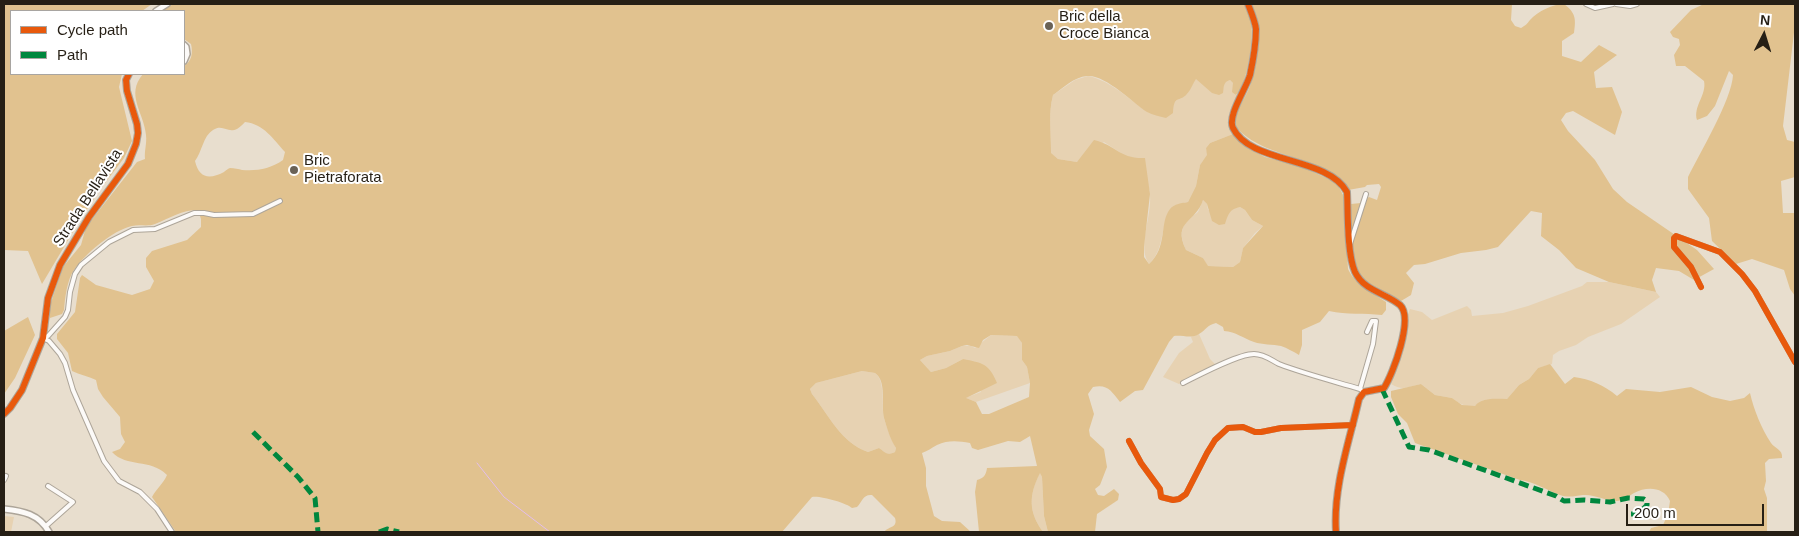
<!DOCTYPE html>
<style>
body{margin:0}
#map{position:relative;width:1799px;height:536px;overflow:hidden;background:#e8dece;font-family:Arial,sans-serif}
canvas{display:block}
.frame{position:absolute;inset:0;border:5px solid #261f15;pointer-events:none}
.legend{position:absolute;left:10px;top:10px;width:175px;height:65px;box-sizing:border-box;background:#fff;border:1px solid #a8a5a1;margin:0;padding:6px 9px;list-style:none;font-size:15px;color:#261f15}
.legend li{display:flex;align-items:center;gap:10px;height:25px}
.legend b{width:25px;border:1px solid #a8a5a1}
.north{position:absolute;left:1739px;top:10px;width:50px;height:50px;-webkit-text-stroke:4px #fff;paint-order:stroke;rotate:5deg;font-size:14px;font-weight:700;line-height:20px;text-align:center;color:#261f15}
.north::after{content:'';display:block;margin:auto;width:18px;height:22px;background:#261f15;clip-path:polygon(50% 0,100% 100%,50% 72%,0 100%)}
.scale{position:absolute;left:1626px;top:504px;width:138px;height:22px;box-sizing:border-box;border:2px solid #261f15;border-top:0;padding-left:6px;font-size:15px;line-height:18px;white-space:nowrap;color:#261f15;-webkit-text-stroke:4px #fff;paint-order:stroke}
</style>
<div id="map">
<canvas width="1799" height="536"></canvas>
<div class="frame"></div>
<ul class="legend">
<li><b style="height:6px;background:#e8590c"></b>Cycle path</li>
<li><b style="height:6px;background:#00873e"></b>Path</li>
</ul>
<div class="north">N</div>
<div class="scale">200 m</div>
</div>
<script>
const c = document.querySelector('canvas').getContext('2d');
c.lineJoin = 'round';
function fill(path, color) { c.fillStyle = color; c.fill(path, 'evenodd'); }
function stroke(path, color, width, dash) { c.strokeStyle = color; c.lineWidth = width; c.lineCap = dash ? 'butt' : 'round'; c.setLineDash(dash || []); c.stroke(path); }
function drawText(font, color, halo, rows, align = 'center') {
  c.font = font + ' Arial,sans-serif'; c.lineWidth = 4; c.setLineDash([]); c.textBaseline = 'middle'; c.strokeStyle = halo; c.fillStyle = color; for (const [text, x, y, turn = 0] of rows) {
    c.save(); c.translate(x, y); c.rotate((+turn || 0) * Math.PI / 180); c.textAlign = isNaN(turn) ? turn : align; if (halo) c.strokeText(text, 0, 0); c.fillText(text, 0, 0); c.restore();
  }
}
const green = new Path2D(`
 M1088,76C1112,81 1129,100 1150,113L1173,104L1179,97L1187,94L1196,78L1210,89L1223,93C1223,86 1223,82 1230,80L1233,83L1236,95L1239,92L1228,118L1233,134L1210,143L1206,148L1208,155L1200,165L1196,186L1188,202C1154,207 1171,244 1149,264C1137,246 1152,217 1150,195C1150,184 1141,170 1137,159L1127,157L1104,142L1077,162L1058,159L1050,153C1051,133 1048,114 1053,95L1075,80Z
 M1203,200L1207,204L1208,210L1229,212L1234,208L1240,207L1245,210L1252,220L1263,226L1255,233L1243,248L1240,262L1233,267L1207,266L1203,258L1186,250C1181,240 1179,229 1188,219C1191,216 1195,215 1198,212C1200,208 1201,204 1203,200Z
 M1587,282H1609L1656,292L1660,297L1621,324L1588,337L1576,345L1559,351L1553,355L1552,364L1538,368L1529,379L1519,385L1507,399L1484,400L1475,406L1468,407L1457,402L1452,398L1435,395L1421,384C1409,387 1402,391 1391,384L1408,331V314L1410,309L1422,312L1432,320L1467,306L1471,310L1472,316L1503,313L1528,306L1582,286Z
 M1199,334L1210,359L1216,365L1179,384L1163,377L1179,353L1193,342L1191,337Z
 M991,335L1018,336L1022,343V360L1027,367L1030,383L976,402L965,398L981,392L963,359L946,368L931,372L920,360L927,356L950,351L962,346H971L975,348Z
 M862,371L875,373C886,381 881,406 884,418C887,429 891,439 896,448L895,452C887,456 885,452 879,448L868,452C841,443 829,415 812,394L810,389L816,383Z
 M1040,472L1042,477L1044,516L1048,532H1043C1028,511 1029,495 1040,472Z
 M4,516L14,517L11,532H4Z`);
const forest = new Path2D(`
 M4,4H152L142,11H11V74H122L119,87L132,141L124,158L99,191L80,220L42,284L28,251L4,250Z
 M173,4H1245C1247,9 1249,14 1251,19C1254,34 1248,85 1236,95L1232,92L1233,83L1230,80C1223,82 1224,87 1223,93L1219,95L1212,93L1196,79C1193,83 1191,90 1187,94C1179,103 1174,94 1173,113L1166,118C1159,116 1153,115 1147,112C1133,103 1105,74 1087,76C1074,77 1063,88 1053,95C1048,114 1051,133 1051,153L1058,159L1077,162L1094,140C1116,145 1119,159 1145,158L1150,194L1144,247V257L1149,264C1168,247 1159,223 1170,209C1174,204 1182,203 1188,202L1196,186L1200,165L1207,155L1206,148L1210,143L1233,134L1246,147L1265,157L1300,166L1331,180L1338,185L1344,197L1348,269C1356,286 1372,292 1386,302V310L1382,315C1364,313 1347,315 1329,311L1320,322L1302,330V345L1299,355C1294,352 1287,348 1281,346C1273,344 1262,345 1254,342C1243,338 1236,332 1224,331L1223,327L1216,323C1207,325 1206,330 1199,334C1192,339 1183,335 1174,336L1169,342L1143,390L1135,391L1120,402C1111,391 1108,384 1093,387L1088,394L1094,414L1089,430L1090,436L1104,449L1107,467L1100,485L1095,489L1098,495L1104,496L1114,489L1119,494L1118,500L1097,514L1095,532H1048L1044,516L1042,477L1040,473C1029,495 1028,511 1043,532H979L975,492L977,480C984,478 986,475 987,468L1037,466L1030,436L1020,442L1008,441L978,450L972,448L970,443C958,441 948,440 937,445C931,448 928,451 922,453L926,468V486L934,516L942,521L960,522L971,532H884C889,526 898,528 895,518L872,495C863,494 862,502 857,507L852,508C847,503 819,495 812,497L782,532H176L152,497C157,488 163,484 167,475C150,458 127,468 112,452L120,449L125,442L121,434L120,417L103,397L98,389L96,380C88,376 80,375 72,371L68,353L57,339V334L75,312L80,278L82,275L96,285L132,295L150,289L154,281L146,267V258L152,251L187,240L201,227V219L198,210C182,210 170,218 155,224C147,227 140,224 132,226C113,230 85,254 74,270C67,280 65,298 64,310L62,314L50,318L48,311L63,267L81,245L86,227L137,162L145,159C144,151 147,144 146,135C144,112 125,95 143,74H184V66C192,61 193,53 191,44L184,39V11H162ZM245,122C264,124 273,139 285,152L283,160C270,169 258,171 242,170C239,169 234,168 230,168C229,168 225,171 224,172C209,180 199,178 195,161C202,152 203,136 213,130C226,122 229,140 245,122ZM1203,200L1207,204L1212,221L1219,225L1225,224C1228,214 1230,209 1240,207L1245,210L1252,220L1263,226L1243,248L1240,262L1233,267L1208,266L1203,258L1186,250C1172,220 1196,223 1203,200ZM991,335L1017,336L1022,343V360L1027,367L1030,383L1029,397L989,414H982L976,402L966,398L997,383C989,363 982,363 963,359L946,368L931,372L920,360L927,356L950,351L962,346L967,345L979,348L983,340ZM862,371L875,373C887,381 881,405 884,418C887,428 890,439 896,448L895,452C887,456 885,452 879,448L868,452C841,443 829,415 812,394L810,389L816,383Z
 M1252,4H1512L1511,20L1515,26L1521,28C1526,25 1527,24 1530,20C1538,11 1553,4 1564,4C1576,13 1576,19 1574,33L1562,41V56L1581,62L1599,45L1617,55L1594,72L1596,88L1612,87L1622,112L1615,135L1573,111L1566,113L1561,120L1568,131L1595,160L1613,189L1627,202L1697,250L1714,269L1694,280L1679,271L1656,268L1652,280L1656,292L1609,282L1576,268L1559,250L1541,236L1542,213L1531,211L1498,247L1486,250L1461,253L1425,264L1414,265L1406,273L1414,283L1411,295L1401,301C1385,297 1364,287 1357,270C1350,253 1351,223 1351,204L1361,203L1369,197L1377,200L1381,187L1379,184L1367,185L1365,187L1348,190C1325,153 1266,162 1235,126C1234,111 1245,100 1250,86C1257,62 1260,27 1252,4Z
 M1704,4H1795V24L1783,126L1787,140L1795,142V177L1781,181L1783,213H1795V296L1790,289L1784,270L1752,259L1736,264L1712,241L1709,218L1688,189V177C1700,153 1732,99 1733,75L1729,71L1715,106L1707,116L1697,120C1693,106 1707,95 1704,81L1685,66H1676L1674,55L1680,45L1679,39L1673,37L1670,32L1691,10Z
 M28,317L35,335L15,378L4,394V331Z
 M1550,364L1565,384L1574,377C1590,379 1604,385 1617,396L1626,389L1660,392L1691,387L1712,397L1730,401L1744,398L1750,393C1754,410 1761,428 1771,443C1775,449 1783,449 1782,458L1769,459L1765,463L1766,481L1764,489L1767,498V532H1649L1651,528L1663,525L1668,514L1670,501C1664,487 1647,486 1634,493C1628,496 1626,500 1617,501C1606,501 1594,494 1583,495C1575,496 1568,498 1560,495C1546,490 1535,482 1520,480L1415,443L1407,423L1398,414L1391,397V391L1421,384L1435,395L1452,398L1462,405L1475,406C1482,397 1496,399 1507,399L1519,385L1529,379L1538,368Z`);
const stream = new Path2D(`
 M477,463L504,497L550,532`);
const minor = new Path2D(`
 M1586,4L1595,8L1613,4
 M1616,4L1630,6L1637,4
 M1350,244L1366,194
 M1701,287L1691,267L1674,247V238L1676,236L1720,252L1742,274L1755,291L1795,362
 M43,338L48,336L65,317L68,310L70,292L75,274L81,265L109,242L133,230L155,229L194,213H204L214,215L253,214L280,201
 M43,338L49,341L60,354L65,363L73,390L104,461L119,481L140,492L157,509L172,532
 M1183,383C1199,375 1238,354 1254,354C1264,354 1271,360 1279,364C1305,374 1333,381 1360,389L1364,392
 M1360,389L1373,344L1376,321H1372L1367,332
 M1129,441L1141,463L1160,489L1161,497L1173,500L1179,499L1186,494L1207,453L1215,440L1228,428L1243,427L1255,432H1261L1281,428L1353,425
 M4,480L6,476
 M46,526L73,502L48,486`);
const tertiary = new Path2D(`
 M1248,4C1251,12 1255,21 1256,29C1256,44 1253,61 1250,75C1246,89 1227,116 1233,128C1250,164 1327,156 1347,192C1348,213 1347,254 1355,272C1364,291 1386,293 1400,305C1414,318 1393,374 1384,388L1364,392L1359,399C1349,443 1333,487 1336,532
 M156,11L167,4
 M184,45L186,47L187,54L184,61
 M4,414L10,408L22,390L43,338L48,298L60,265L89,217L128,164L136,144L138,133L137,124L127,91L126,80L129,74
 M4,509C23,511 39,514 49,532`);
const quiet = new Path2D(`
 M1382,389L1409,447L1429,450L1556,496L1564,501L1584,500L1610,502L1628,498L1644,499L1647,501V505L1638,514H1631
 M253,432L298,477L315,498L318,532
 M379,532L387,529L399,532`);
const cycleway = new Path2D(`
 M1248,4C1251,12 1255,21 1256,29C1256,44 1253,61 1250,75C1246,89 1227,116 1233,128C1250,164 1327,156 1347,192C1348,213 1347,254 1355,272C1364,291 1386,293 1400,305C1414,318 1393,374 1384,388L1364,392L1359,399C1349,443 1333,487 1336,532
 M1701,287L1691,267L1674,247V238L1676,236L1720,252L1742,274L1755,291L1795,362
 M4,414L10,408L22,390L43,338L48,298L60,265L89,217L128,164L136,144L138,133L137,124L127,91L126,80L129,74
 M1129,441L1141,463L1160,489L1161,497L1173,500L1179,499L1186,494L1207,453L1215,440L1228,428L1243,427L1255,432H1261L1281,428L1353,425`);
const markers = [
 [1049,26,5,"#6a6256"],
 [294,170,5,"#6a6256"]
];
const poiNames = [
 ["Bric della",1059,17],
 ["Croce Bianca",1059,34],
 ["Bric",304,161],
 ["Pietraforata",304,178]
];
const streetNames = [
 ["Strada Bellavista",88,198,-57]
];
fill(green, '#e7d2b2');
fill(forest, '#e1c28f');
stroke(stream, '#e4beec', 1);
stroke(minor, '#ada599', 6);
stroke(tertiary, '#ada599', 8);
stroke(minor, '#fcfaf8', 4);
stroke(tertiary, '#fcfaf8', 5);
stroke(quiet, '#00873e', 5, [10, 5]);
stroke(cycleway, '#e8590c', 6);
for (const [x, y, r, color] of markers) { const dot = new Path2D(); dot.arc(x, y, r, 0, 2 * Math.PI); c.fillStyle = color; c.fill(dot); stroke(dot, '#fff', 2); }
drawText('15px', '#261f15', '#fff', poiNames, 'left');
drawText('15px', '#261f15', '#fff', streetNames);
</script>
